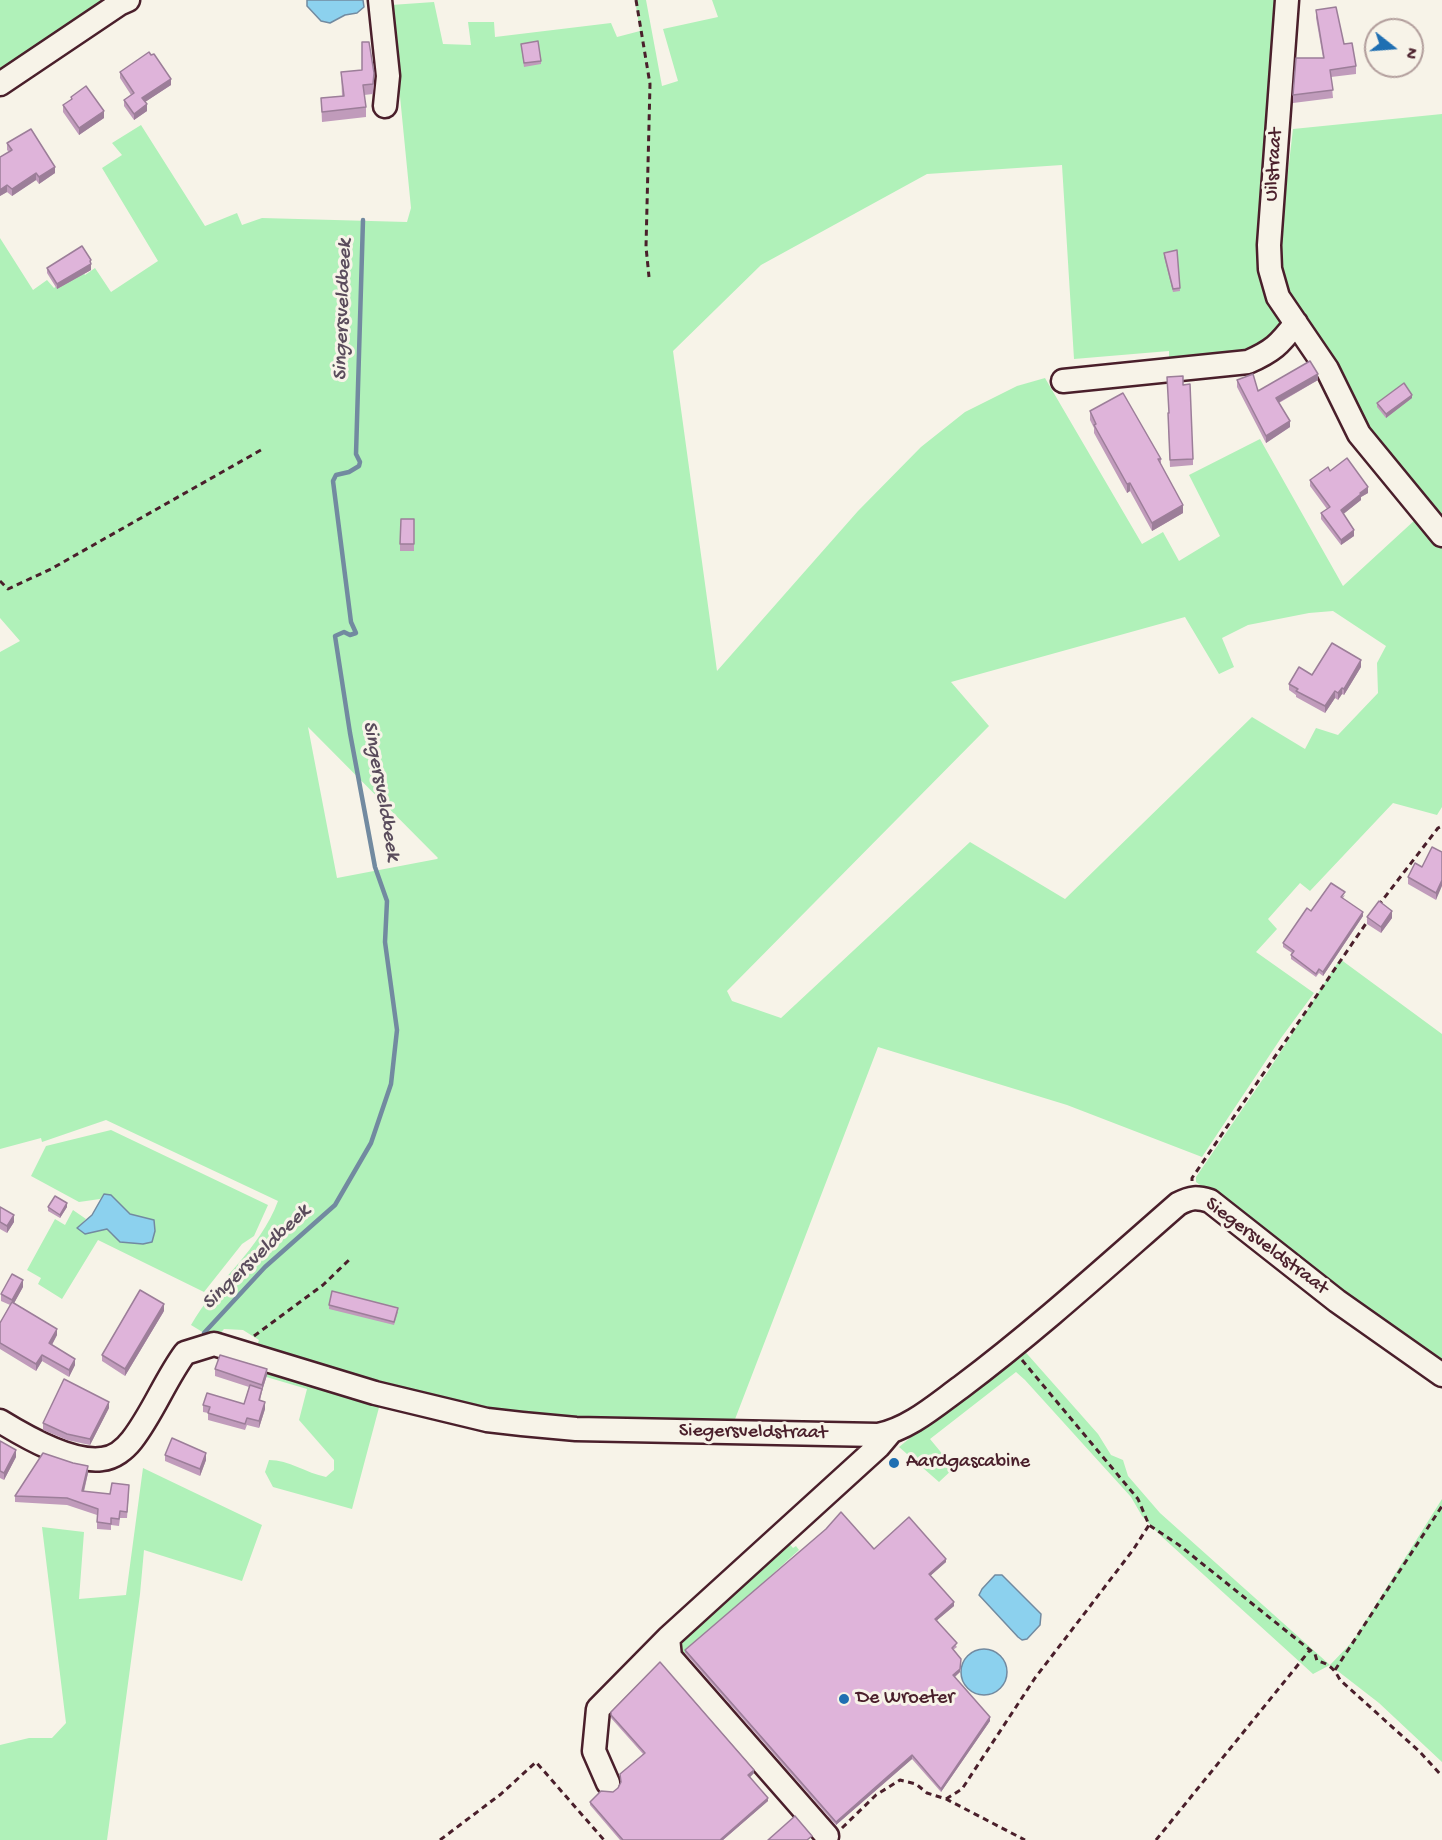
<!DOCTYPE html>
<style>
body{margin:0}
#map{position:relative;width:1442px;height:1840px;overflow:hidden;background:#f7f3e8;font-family:"Gochi Hand",sans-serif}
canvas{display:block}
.north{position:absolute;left:1364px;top:18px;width:60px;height:60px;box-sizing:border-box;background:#f7f3e8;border:2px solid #b29e9c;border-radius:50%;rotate:107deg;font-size:16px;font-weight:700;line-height:24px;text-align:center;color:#4a1f2b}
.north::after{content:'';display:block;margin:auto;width:21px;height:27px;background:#1f6fb2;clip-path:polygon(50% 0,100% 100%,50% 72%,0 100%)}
</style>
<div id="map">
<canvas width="1442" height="1840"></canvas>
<div class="north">N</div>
</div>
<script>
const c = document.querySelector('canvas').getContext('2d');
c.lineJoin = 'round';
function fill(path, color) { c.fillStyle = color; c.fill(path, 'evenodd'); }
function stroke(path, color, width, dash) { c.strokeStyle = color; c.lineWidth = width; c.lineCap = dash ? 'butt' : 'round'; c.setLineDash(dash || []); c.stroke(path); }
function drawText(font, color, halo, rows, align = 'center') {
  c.font = font + ' "Gochi Hand",sans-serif'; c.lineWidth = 6; c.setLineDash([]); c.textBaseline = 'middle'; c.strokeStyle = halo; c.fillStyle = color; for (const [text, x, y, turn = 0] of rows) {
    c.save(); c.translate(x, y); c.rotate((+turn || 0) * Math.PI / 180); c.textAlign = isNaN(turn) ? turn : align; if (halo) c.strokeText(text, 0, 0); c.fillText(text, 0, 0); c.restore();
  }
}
const green = new Path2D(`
 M0,0H106L0,69Z
 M635,0H646L662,86L678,81L663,29L718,17L712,0H1279L1261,239L1286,323L1263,349L1169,363V351L1074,359L1062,165L927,174L761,265L673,351L717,671L858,511L921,447L965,412L1017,386L1045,378L1142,544L1163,532L1179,561L1220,536L1189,475L1260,439L1343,586L1416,519L1442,546V807L1437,815L1393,803L1310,891L1300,883L1268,919L1277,929L1256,952L1314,993L1281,1038L1202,1157L1067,1105L878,1047L732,1427L552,1422L466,1410L257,1346L259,1340L243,1330L224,1329L218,1336H209L191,1325C216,1281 260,1250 278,1201L106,1120L42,1142L41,1138L0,1149V652L20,641L0,618V238L33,290L47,280L54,288L80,268L85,275L95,268L111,292L158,261L102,168L122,155L112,143L141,125L205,226L237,213L242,225L262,218L407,222L411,208L391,5L434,2L443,44L471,45L468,22H494L495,37L611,23L617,37L640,31ZM1333,611L1386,646L1377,663L1378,693L1338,735L1316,728L1305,749L1252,717L1065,899L970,842L781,1018L732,1001L727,991L989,726L951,682L1185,617L1219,674L1234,667L1222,638L1248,625L1309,613ZM308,727L438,858L437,859L337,878Z
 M1442,114V524L1370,433L1300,313L1286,282L1279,249L1293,129Z
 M1340,959L1442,1034V1369L1196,1182V1177L1267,1073Z
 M111,1130L268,1205L254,1236L242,1244L204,1292L98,1240L62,1299L38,1284L41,1278L27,1270L55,1219L65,1225L73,1210L86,1219L77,1228L85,1234L107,1229L120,1242L143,1244L154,1220L130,1214L104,1194L100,1199L79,1202L31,1176L46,1146Z
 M1021,1347L1098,1434L1111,1455L1123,1460L1128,1476L1160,1513L1330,1665L1353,1641L1442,1499V1762L1379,1703L1330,1665L1313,1674L1161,1536L1142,1516L1131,1497L1025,1380L1016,1372L930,1439L954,1468L939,1482L899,1447Z
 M264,1365L381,1400L352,1509L273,1487L265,1472L269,1460C289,1460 306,1473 326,1477L334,1470V1460L299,1420L307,1389L263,1376Z
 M143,1468L262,1525L242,1581L144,1550L140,1594L107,1840H0V1745L29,1738H52L66,1723L42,1527L84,1532L79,1599L126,1595Z
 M782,1535L793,1548L796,1546L799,1550L680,1658L676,1634Z`);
const water = new Path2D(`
 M307,0H363L364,7L357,13L345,15L330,23L321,21L307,6Z
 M104,1194L111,1195L130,1214L154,1220L155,1231L152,1242L143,1244L120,1242L107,1229L85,1234L77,1228L92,1215Z
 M995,1575H1002L1041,1614L1040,1625L1027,1639L1022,1640L1018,1637L979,1595L982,1589Z
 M961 1672a23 23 0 1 1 46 0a23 23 0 1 1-46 0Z`);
const stream = new Path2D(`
 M204,1333L265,1267L335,1205L371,1143L391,1084L397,1030L385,942L387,901L375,867L350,733L335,636L344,632L350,635L356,633L351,622L333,481L336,475L349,472L359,466L360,462L356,454L363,220`);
const path = new Path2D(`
 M636,0L650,84L646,247L649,277
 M0,581L8,589L51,569L261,450
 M1378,906L1438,828L1442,826
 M1192,1181V1178L1369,919
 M254,1336L323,1285L349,1260
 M1022,1360L1138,1499L1149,1525L1179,1545L1310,1650L1315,1654L1317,1661C1329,1663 1335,1670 1340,1680L1419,1751L1442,1776
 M1335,1670L1442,1506
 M946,1799L962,1789L1035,1678L1133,1550L1149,1525
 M842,1828L876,1795L900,1780L916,1784L927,1793L946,1799L1025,1840
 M440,1840L501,1794L536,1762L604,1840
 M1156,1840L1310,1650`);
const minor = new Path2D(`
 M380,0L388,76L385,106
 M1287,0L1269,245L1270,269L1278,297L1327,369L1359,434L1442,535
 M0,84L119,4L128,0
 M1063,381L1248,362C1273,351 1279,345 1296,323
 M0,1421C26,1437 71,1463 102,1459C114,1458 125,1449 132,1440C153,1413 165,1380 185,1353L214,1344L375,1393L487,1420L522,1424L576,1429L878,1435C909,1429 936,1405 961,1387C1037,1330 1107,1266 1178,1204C1191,1197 1197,1197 1210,1201L1337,1301L1442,1375
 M668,1638L670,1657L827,1836
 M608,1783L594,1751L598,1709L668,1638L879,1446L890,1433`);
const wall = new Path2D(`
 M1316,10L1344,44L1356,66V74L1331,77L1333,98L1293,103V95L1323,58L1316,18Z
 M521,44L541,61V64L524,67Z
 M120,72L171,85L145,102L147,111L134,120L124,106V100L131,95L120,78Z
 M341,72L374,83L373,94L364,95L366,107V117L322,122L321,98L342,96Z
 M71,97L104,118L79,135L63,112V105L71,101Z
 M7,143L55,173L39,184L36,180L12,196L7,192L0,196V157L9,152L7,150Z
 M1177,250L1180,291L1173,292L1164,257V253Z
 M91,260V270L57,289L47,273V268Z
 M1237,380L1258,391L1318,380L1279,403L1290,427L1266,443L1237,387Z
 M1183,385L1193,459V465L1170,467L1168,420L1169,413Z
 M1412,398L1386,418L1377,407V403Z
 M1090,411L1161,459V465L1183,513L1152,531L1130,491L1127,493L1094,433V428L1090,420Z
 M1330,471L1368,493L1361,497V500L1343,514L1354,536L1341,545L1321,519V513L1327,509L1310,486V480Z
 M414,519V551H400V544Z
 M1361,667L1344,695L1342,694L1338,700L1335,698L1325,713L1296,697V695L1289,690V684L1312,675Z
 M1442,852L1436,900L1408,884V877Z
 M1345,895L1343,898L1363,916L1323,976L1319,973L1316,977L1291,959V955L1292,953L1283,947V943L1311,911Z
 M1367,917L1392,918L1381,933L1367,924Z
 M0,1207L14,1222L7,1233L0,1229Z
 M48,1207H67L60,1218L48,1211Z
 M23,1287L14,1303L57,1335L52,1345L75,1365L69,1377L42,1361L36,1371L0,1349V1323L10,1305L1,1301V1294Z
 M329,1305L398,1312L394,1325L329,1309Z
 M164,1311L125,1376L102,1361V1355Z
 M215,1369L267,1375L262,1391L260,1401L265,1409L259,1428L247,1425L245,1430L208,1420V1413L203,1412V1405L244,1404L249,1387L215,1376Z
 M109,1408L90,1445L67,1440L43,1430V1423Z
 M0,1441L16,1457L4,1480L0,1478Z
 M165,1455L206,1460L200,1476L165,1461Z
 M88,1473L84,1492L110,1494L129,1491L127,1518H120L119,1526L111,1525V1530L97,1529V1515L67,1505L15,1502V1496Z
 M874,1549L946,1562L930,1576L954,1606L937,1620L957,1647L953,1650L961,1663L960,1672L955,1677L990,1721L941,1792L912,1759L836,1825L685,1653V1650Z
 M611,1712L754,1773L750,1777L768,1801L723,1840H620L590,1805V1802L613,1792L618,1788L643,1754L611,1718Z`);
const shadedWall = new Path2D(`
 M171,79V85L142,104V98Z
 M147,104V111L134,120V114Z
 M104,111V118L79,135V128Z
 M55,167V173L39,184V177Z
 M36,173V180L12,196V189Z
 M7,185V192L0,196V190Z
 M91,260V270L57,289V284Z
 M1318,374V380L1276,404V398Z
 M1412,395V398L1386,418V414Z
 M1290,421V427L1266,443V436Z
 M1130,483V491L1127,493V484Z
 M1368,487V493L1361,497V500L1341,516V510L1360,493Z
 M1183,505V513L1152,531V523Z
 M1354,530V536L1341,545V540Z
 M1361,660V667L1344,695V689Z
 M1342,688V694L1338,700V693Z
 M1335,691V698L1325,713V706Z
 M1442,880V886L1436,900V893Z
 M1392,911V918L1381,933V927Z
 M1363,912V916L1323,976V972Z
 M67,1203V1207L60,1218V1215Z
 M14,1215V1222L7,1233V1226Z
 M23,1280V1287L12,1307V1300Z
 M164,1304V1311L125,1376V1369Z
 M57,1329V1335L49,1350V1343Z
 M42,1355V1361L36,1371V1364Z
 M75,1359V1365L69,1377V1370Z
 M267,1369V1375L262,1391V1385Z
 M109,1402V1408L90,1445V1439Z
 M265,1402V1409L259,1428V1421Z
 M16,1450V1457L4,1480V1473Z
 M206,1453V1460L200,1476V1469Z
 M88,1466V1473L82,1498V1491Z
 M946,1559V1562L929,1577V1574Z
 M954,1602V1606L935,1622V1619Z
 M961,1659L960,1672L953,1678V1675Z
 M990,1717V1721L941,1792V1789Z
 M912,1755V1759L836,1825V1822Z
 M754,1770V1773L748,1779V1775Z
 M768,1798V1801L723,1840H720Z`);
const building = new Path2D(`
 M1336,7L1344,44L1352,43L1356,66L1330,70L1333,90L1293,95L1296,58H1324L1316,10Z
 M538,41L541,61L524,63L521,44Z
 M362,42H369L374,73L373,84L363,85L366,107L322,112L321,98L344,96L341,72L362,70Z
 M149,52L151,55L154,54L171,79L142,98L147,104L134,114L124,100L134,93L120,72Z
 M86,86L104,111L79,128L63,105L72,99L71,97Z
 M31,129L55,167L39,177L36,173L12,189L7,185L0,190V157L12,150L7,143Z
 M82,246L91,260L90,261L91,264L57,284L47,268Z
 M1177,250L1180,288L1173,289L1164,253Z
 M1310,361L1318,374L1276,398L1290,421L1266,436L1237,380L1253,374L1258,391Z
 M1183,376V385L1190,384L1193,459L1170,460L1168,413H1169L1167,377Z
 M1404,383L1412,395L1386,414L1377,403Z
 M1123,393L1161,459H1158L1183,505L1152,523L1130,483L1127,484L1094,425L1096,424L1090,411Z
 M1347,458L1368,487L1360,493L1361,494L1341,510L1354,530L1341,540L1321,513L1330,507L1310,480L1328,467L1330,471Z
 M401,519H414V544H400Z
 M1332,643L1361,660L1344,689L1342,688L1338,693L1335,691L1325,706L1296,691L1298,689L1289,684L1299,667L1312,675Z
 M1432,847L1442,852V880L1436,893L1408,877L1415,863L1422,867Z
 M1331,883L1345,892L1341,897L1363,912L1323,972L1319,969L1316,974L1291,955L1294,951L1283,943L1307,908L1311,911Z
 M1379,901L1392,911L1381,927L1367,917Z
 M55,1196L67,1203L60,1215L48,1207Z
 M0,1207L14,1215L7,1226L0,1222Z
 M12,1274L23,1280L12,1300L1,1294Z
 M140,1290L164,1304L125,1369L102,1355Z
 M332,1291L398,1308L394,1322L329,1305Z
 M12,1302L57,1329L49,1343L75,1359L69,1370L42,1355L36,1364L0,1343V1323Z
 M220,1355L267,1369L262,1385L215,1369Z
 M64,1379L109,1402L90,1439L67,1434L43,1423Z
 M250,1385L262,1389L259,1400L265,1402L259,1421L247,1418L245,1424L208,1413L210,1407L203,1405L207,1393L244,1404Z
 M172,1438L206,1453L200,1469L165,1455Z
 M0,1441L16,1450L4,1473L0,1471Z
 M43,1453L73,1463L88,1466L82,1491L110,1494L112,1483L129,1485L127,1512L120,1511L119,1519L111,1518V1524L97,1522L98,1509L67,1498L15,1496Z
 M841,1512L874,1549L909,1517L946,1559L929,1574L954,1602L935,1619L957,1643L952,1648L961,1659L960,1669L953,1675L990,1717L941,1789L912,1755L836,1822L685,1650L826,1529Z
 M660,1662L754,1770L748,1775L768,1798L720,1840H623L590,1802L601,1791L613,1792L618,1788L621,1782L620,1774L645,1753L611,1715V1712Z
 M795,1816L812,1836L807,1840H768Z`);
const markers = [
 [894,1463,6,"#1f6fb2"],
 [844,1699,6,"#1f6fb2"]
];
const streetNames = [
 ["Uilstraat",1275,165,-86],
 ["Siegersveldstraat",1266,1247,37],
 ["Siegersveldstraat",753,1433,1]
];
const poiNames = [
 ["Aardgascabine",906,1463],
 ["De Wroeter",856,1699]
];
const waterNames = [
 ["Singersveldbeek",344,310,-88],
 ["Singersveldbeek",380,791,80],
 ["Singersveldbeek",257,1258,-44]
];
fill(green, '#b0f1b9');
fill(water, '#8cd1ee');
stroke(water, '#728aa0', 1.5);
stroke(stream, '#728aa0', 4.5);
stroke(minor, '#4a1f2b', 27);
stroke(path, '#4a1f2b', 3, [6, 4.5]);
stroke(minor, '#f7f3e8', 22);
fill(wall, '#c09bbb');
fill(shadedWall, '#9c7e99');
fill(building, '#dfb4da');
stroke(building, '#9c7e99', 1.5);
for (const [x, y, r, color] of markers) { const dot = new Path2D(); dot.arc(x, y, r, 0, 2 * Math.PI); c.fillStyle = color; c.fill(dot); stroke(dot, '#f7f3e8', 2); }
drawText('20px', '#4a1f2b', '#f7f3e8', streetNames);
drawText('20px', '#4a1f2b', '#f7f3e8', poiNames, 'left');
drawText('italic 21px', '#5a4c5c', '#f7f3e8', waterNames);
</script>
